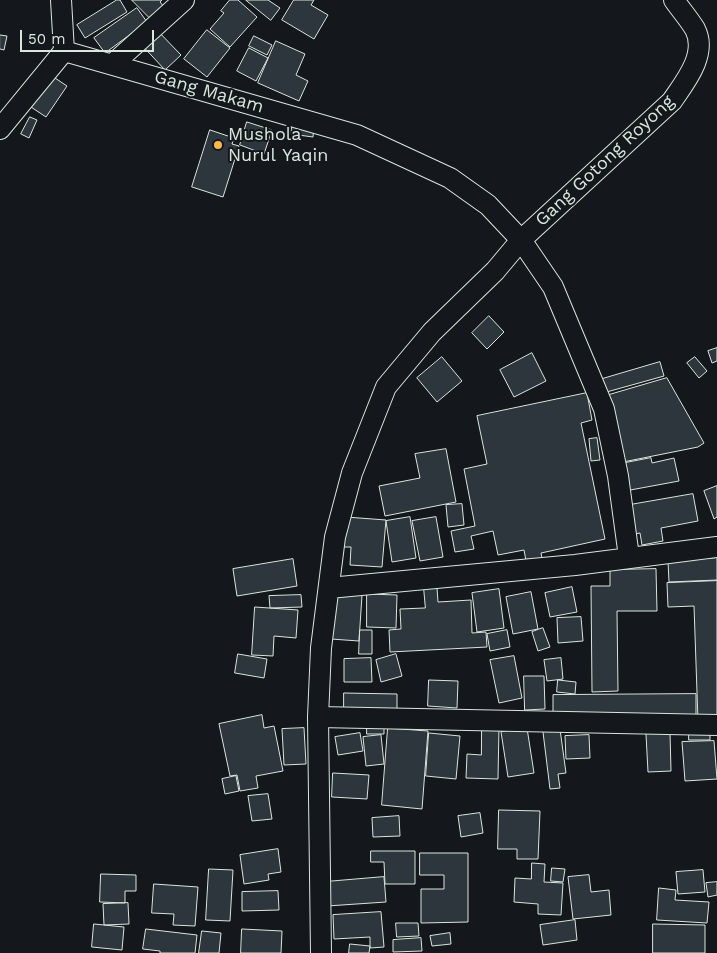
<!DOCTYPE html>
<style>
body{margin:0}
#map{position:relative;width:717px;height:953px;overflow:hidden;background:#14181c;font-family:"Work Sans",sans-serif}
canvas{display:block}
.scale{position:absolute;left:20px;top:30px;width:134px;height:22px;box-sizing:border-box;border:2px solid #d8e6dc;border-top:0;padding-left:6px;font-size:15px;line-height:18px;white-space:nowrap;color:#d8e6dc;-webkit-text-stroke:4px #14181c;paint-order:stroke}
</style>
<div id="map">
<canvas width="717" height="953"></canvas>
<div class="scale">50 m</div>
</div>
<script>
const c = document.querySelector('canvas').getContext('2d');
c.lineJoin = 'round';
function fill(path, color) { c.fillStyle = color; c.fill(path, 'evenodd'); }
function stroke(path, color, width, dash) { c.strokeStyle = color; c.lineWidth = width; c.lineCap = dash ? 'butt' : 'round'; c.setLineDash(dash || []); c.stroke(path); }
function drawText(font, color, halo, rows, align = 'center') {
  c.font = font + ' "Work Sans",sans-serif'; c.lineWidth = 4; c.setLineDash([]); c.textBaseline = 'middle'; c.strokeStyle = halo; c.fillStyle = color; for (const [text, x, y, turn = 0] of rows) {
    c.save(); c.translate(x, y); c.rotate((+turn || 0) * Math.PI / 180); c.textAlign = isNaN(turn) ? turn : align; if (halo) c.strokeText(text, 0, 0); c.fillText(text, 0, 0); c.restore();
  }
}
const building = new Path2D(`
 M117,0H120L127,12L85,38L77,25Z
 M132,0H162L160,2L165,8L152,20Z
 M230,0H238L257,17L230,47L210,29L224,13L221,11Z
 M246,0H268L280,8L271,20Z
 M294,0H314L311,5L328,15L314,39L282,20Z
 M137,8L147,22L105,53L94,38Z
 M154,27L181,55L165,70L139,42Z
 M207,30L230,48L207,77L184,59Z
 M0,35L7,36L4,50L0,49Z
 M254,36L272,45L267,55L249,46Z
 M276,41L305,54L296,75L308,81L299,101L258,83Z
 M249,48L268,58L256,81L237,71Z
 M52,76L67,86L46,117L31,107Z
 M30,117L37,120L29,138L21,134Z
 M293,121L314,124L313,137L291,134Z
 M247,122L272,130L264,154L240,145Z
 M210,130L234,138L232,144L239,146L223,197L192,187Z
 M489,316L504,332L487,349L472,333Z
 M717,348V361L712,363L708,351Z
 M532,353L546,381L514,397L500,370Z
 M442,357L462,381L437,402L417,378Z
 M695,357L707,371L699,378L687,363Z
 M660,362L664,376L603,393L599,380Z
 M667,378L704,443L698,447L623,462L609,395Z
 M587,393L592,420L581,423L605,539L541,553L543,563L527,566L524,550L498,555L493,531L471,536L474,549L455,552L451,531L475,526L464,469L487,464L477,416Z
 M597,438L600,460L591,461L589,439Z
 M446,449L456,502L385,516L379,486L420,478L415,454Z
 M651,458L652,463L674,458L679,481L625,491L620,464Z
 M717,486V517L714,519L704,491Z
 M693,494L698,521L661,528L663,541L642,545L640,533L629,535L624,506Z
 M462,504L464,525L448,527L446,505Z
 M346,517L386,520L382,567L350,565L351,547H344Z
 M410,517L416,558L392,562L386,521Z
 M436,517L443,557L420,561L412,521Z
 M717,558V580L669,582L668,561Z
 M293,559L297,586L237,596L233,569Z
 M656,569L657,611H617L618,691L592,692L591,586H610V570Z
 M717,581V721H698L694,606L668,607L667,583Z
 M572,587L577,612L550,617L545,593Z
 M424,588H437L438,602L471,600L472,633L486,632L487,647L390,652L389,630L401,629L400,609L425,608Z
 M499,589L504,628L477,632L472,593Z
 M531,592L538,629L513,634L506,597Z
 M333,593L362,595L359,641L331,639Z
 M367,594L397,595L396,628L367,627Z
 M301,595L302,607L270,608L269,596Z
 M255,607L298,610L296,638L274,636L273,656L252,655Z
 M581,617L583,641L558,643L557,618Z
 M543,628L550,647L538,651L532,632Z
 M360,630H372V654H359Z
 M507,630L510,647L490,651L487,634Z
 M238,654L267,659L264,678L235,673Z
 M396,654L402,676L381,682L376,660Z
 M514,656L522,698L499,703L490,660Z
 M371,658L372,682H344V659Z
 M561,658L563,679L547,681L544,660Z
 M524,676H544L545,709L525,710Z
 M429,680L458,681L457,708L428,706Z
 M558,680L576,682L575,694L557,692Z
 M344,693L397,694V715L344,714Z
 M696,694V716L553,717V695Z
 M262,715L264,728L274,726L283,771L256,776L258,788L240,791L237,775L230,776L219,724Z
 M367,724H384V734H367Z
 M482,725L499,726L498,779L466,778L467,754L481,755Z
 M304,728L306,764L284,765L282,729Z
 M388,728L428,731L422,809L382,805Z
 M527,728L534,773L508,777L501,732Z
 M689,728H710V740H689Z
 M560,729L566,773L558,774L560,788L550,789L543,732Z
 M360,733L363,751L338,755L335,737Z
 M429,733L460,736L456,779L426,776Z
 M670,733L671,771L648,772L646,734Z
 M381,735L384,764L366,766L363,737Z
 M589,735L590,758L566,759L565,736Z
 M714,741L717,779L685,781L682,742Z
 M333,773L369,775L367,799L332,797Z
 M236,776L239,791L225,794L222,779Z
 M268,794L272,819L252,821L248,796Z
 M499,810L540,811L538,859H517V849H498Z
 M480,813L483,833L461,837L458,816Z
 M399,816L400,836L373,837L372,818Z
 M278,849L281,872L268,874L269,880L244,884L240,855Z
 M371,851H415V884H385L384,862H371Z
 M420,853H468V922L421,923V889H444V875H420Z
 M532,863L545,864L544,882L563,883L561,915L538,914V904L514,902L515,878L531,879Z
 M552,868L565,869L563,882L551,881Z
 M209,869L233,870L230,921L206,920Z
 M703,870L705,892L678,894L676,872Z
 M101,874L136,875V891H125V903L100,902Z
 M589,875L591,892L609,890L611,915L573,919L568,877Z
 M384,877L386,902L327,906L325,882Z
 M717,882V895L708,897L706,883Z
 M154,884L198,887L195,926L173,925L174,914L152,913Z
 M659,888L676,890L675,900L709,902L707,923L657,920Z
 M278,891L279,910L242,911V892Z
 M128,903L129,924L104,925L103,904Z
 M381,912L384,947L370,948V937L334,939L333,915Z
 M575,920L577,940L543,945L540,925Z
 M396,923H418L419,936L397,937Z
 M94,924L124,927L122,950L92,947Z
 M653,924L705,925V953H653Z
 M146,929L197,935L195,953H160V951L143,949Z
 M242,929L282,931L281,953H241Z
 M202,931L221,933L219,953H199Z
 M450,933L451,944L432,946L430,936Z
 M421,938L422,951L393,952V940Z
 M350,944L370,946L369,953H349Z`);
const minor = new Path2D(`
 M61,0L64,51L357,135L450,178L488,205L521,240L553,287L604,409L618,476L629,557
 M113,64L184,0
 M0,129L64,51
 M329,588L575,565L717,547
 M318,717L717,725
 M321,953L318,717L321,648L335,537L352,473L386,387L432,332L495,271L521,240L672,101C685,82 708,54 695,29C689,19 681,10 674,0`);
const markers = [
 [218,145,5,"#ffb74d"]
];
const streetNames = [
 ["Gang Makam",209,92,16],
 ["Gang Gotong Royong",605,161,-43]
];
const poiNames = [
 ["Mushola",228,135],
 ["Nurul Yaqin",228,156]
];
fill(building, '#2c363c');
stroke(building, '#d8e6dc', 1);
stroke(minor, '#d8e6dc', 22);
stroke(minor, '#14181c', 20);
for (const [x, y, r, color] of markers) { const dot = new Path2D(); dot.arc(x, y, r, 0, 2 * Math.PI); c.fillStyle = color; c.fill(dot); stroke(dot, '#14181c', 2); }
drawText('18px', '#d8e6dc', '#14181c', streetNames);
drawText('18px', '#d8e6dc', '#14181c', poiNames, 'left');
</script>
